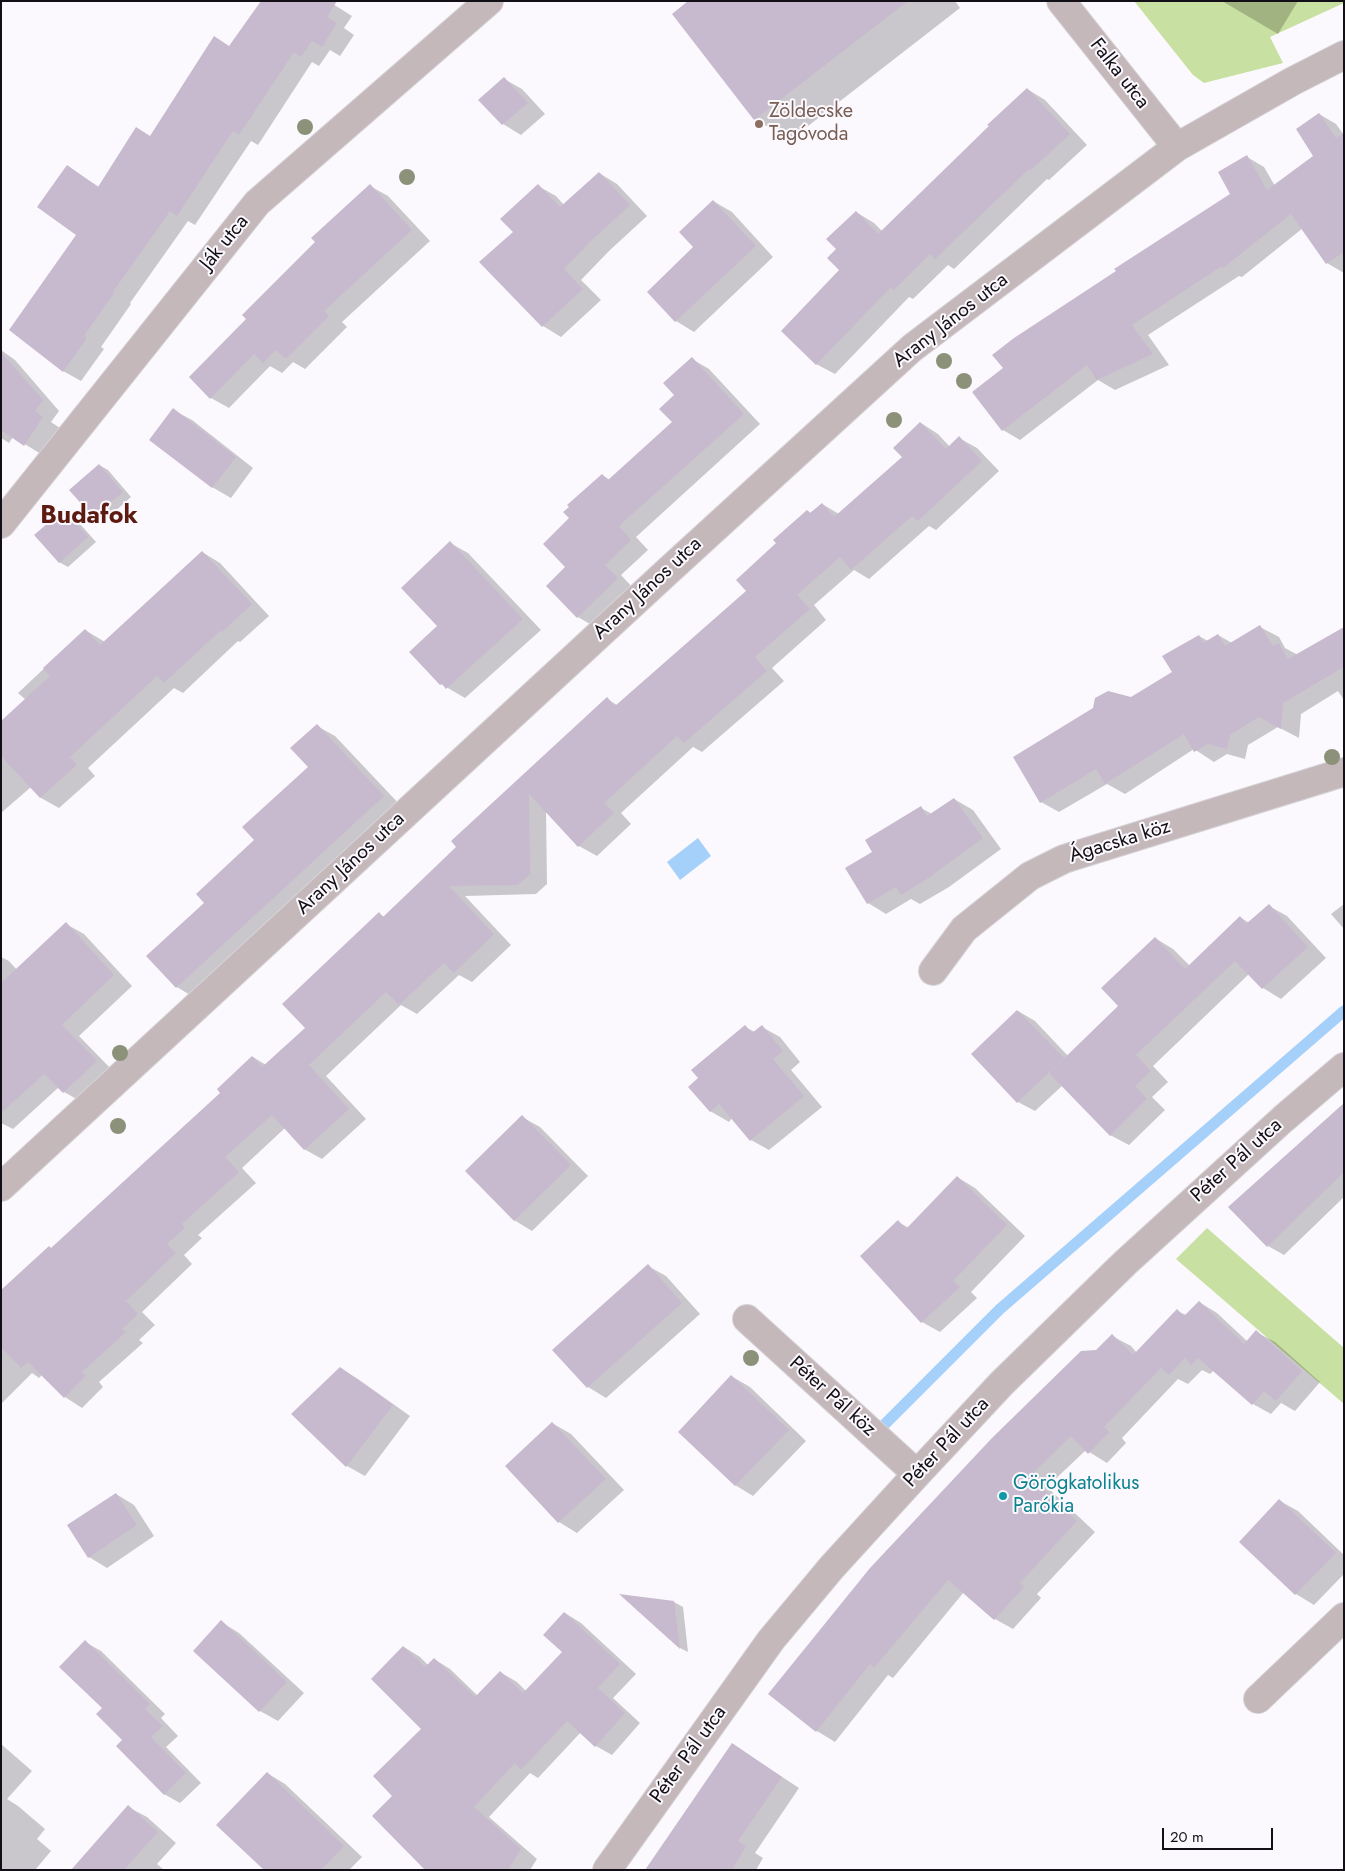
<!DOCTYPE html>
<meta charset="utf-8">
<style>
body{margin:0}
#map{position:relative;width:1345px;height:1871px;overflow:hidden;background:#fcf9fe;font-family:Jost,sans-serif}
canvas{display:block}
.frame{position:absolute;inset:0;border:2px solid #130f16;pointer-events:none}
.scale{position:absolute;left:1162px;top:1828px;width:111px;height:22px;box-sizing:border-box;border:2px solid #130f16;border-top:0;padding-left:6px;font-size:15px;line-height:18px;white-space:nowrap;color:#130f16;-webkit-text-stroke:4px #fcf9fe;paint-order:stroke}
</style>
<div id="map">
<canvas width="1345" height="1871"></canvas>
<div class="frame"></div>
<div class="scale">20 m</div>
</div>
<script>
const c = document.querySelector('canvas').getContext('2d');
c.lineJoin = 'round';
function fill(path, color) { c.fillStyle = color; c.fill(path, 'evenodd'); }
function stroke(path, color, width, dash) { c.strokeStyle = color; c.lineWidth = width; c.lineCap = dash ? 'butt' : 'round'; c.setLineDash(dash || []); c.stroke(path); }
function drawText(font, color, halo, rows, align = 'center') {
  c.font = font + ' Jost,sans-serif'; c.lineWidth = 4; c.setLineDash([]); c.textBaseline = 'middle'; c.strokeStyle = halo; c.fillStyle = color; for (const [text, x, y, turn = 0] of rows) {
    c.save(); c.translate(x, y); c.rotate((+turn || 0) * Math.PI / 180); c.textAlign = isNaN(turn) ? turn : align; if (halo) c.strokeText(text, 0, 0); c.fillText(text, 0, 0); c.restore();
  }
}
const green = new Path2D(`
 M1134,1H1344V3L1270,37L1283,63L1204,83L1193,75Z
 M1207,1228L1344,1348V1404L1176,1259Z`);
const water = new Path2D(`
 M698,838L711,856L680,880L667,862Z`);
const shadow = new Path2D(`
 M328,1L352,16L344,28L354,35L340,56L330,50L319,66L312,62L258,145L251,141L195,225L188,221L130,303L131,304L101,347L104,349L81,381L63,371L78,235L67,166L99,187L150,137L229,47Z
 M690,1H955L960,8L790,140L755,119L674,14Z
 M1222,1H1298L1278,34Z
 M504,79L522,89L545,114L521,135L503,124L480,100Z
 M1027,89L1045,100L1087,145L1049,180L1047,179L954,269L948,265L913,299L909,297L835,374L816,364L841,270L838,249L856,212L874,223L882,231Z
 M1319,114L1336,124L1344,135V273L1327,263L1303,228L1242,277L1239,276L1148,335L1169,365L1115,390L1098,380L1020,440L1003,430L1232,194L1247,157L1264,167L1275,186L1315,156Z
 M599,173L617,184L647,216L609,251L581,280L601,300L561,337L543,326L481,262L515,232L538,186L556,196L564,205Z
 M370,186L388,196L430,241L342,322L347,327L305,369L293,362L282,373L270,366L229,408L211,398L248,319Z
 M713,201L732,212L773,257L694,332L676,321L648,292L695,247Z
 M1,350L15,360L59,411L51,422L60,428L41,454L13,437L9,443L1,438Z
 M692,359L709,369L760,424L636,537L648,550L621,575L634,589L595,627L578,617L548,586L567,567L571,518L602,475L610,480L673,422L676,395Z
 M173,410L192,420L253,468L231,498L212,487Z
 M921,423L938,434L950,447L959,438L977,448L999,471L936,530L929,526L869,579L854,570L814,605L826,620L772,668L784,681L702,752L693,747L621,813L631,824L597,856L579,846L546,810L547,884L536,894L465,896L511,945L472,982L459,975L417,1014L401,1005L326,1076L366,1119L322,1159L304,1149L285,1128L242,1168L256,1183L198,1235L202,1238L184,1255L192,1264L142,1312L155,1325L139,1340L143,1343L99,1382L103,1387L82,1408L65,1397L42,1375L39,1378L32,1373L1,1404V1292L52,1249L221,1093L253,1057L266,1065L307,1028L379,914L385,917L458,847L607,699L617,705L747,591L778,543L808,511L812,514L822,504L839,514L903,457Z
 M99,465L108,470L131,497L103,522L94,516L71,490Z
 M64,511L73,516L96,542L68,567L59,562Z
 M450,543L468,553L541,630L465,698L441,684L439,626Z
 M202,552L220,563L269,616L240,642L238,641L183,693L174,688L88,768L95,776L59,808L41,798L31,787L1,813V722L26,700L18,693L85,630L105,642Z
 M1260,627L1279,637L1285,648L1298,655L1344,629V700L1338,691L1301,714L1299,738L1278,727L1248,745L1245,759L1227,754L1214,762L1194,749L1125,794L1107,784L1059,812L1041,802L1131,698L1173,672L1199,636L1208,641L1218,635L1232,643Z
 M317,726L335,736L402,807L195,998L177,987L148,956L206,903L256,840L310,767Z
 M954,799L973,810L1001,849L949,887L920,904L911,899L886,914L868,903L874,853L921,808L932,814Z
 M1344,904V929L1331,914Z
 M1269,906L1287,916L1326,958L1281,999L1263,988L1249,974L1153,1066L1168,1082L1152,1097L1165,1110L1129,1145L1110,1135L1063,1085L1035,1111L1018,1102V1011L1035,1021L1068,1056L1120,1006L1155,938L1173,949L1190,966L1240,917L1249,923Z
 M66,924L84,934L132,986L79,1036L114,1072L82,1102L64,1092L59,1087L13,1129L1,1123V957L9,961L17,970Z
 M745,1027L755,1032L762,1027L780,1037L800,1062L791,1070L822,1107L769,1150L751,1140L732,1118L729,1122L710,1111Z
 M522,1117L540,1127L588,1176L532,1231L514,1220Z
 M1344,1119V1197L1284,1255L1268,1246Z
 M957,1177L975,1188L1025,1236L971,1292L977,1298L940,1332L922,1322L898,1222L909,1228Z
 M648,1266L666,1276L700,1314L606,1398L588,1387L554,1350Z
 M1199,1302L1217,1313L1248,1342L1256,1332L1275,1342L1320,1382L1295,1411L1281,1403L1271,1414L1253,1404L1214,1370L1210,1374L1202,1370L1188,1384L1178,1379L1122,1438L1126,1443L1107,1463L1086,1450L1047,1487L1095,1532L1037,1594L1041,1598L1013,1629L995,1619L964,1592L893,1678L888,1675L835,1742L817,1731L770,1694L1112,1336L1131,1346L1137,1353L1177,1311L1186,1315Z
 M340,1368L358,1379L410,1416L365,1476L347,1466Z
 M731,1376L750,1387L806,1441L753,1496L735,1485Z
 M552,1423L571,1434L624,1490L577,1533L559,1522L507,1466Z
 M116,1494L134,1505L154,1536L107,1568L89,1557Z
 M1280,1501L1298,1511L1344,1555V1574L1314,1605L1296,1594L1240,1542Z
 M623,1596L674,1602L683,1607L688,1652L680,1648Z
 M565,1613L581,1623L636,1674L613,1698L640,1723L612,1755L596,1746L581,1732L538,1778L530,1773L489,1817L537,1859L530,1870H428L394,1796L423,1729L404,1647L420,1657L428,1665L434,1659L450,1669L478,1696L500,1672L517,1682L526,1691L563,1652Z
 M221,1622L239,1633L304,1693L278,1721L260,1711Z
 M85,1642L101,1651L165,1714L161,1718L178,1736L166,1747L201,1783L180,1803L164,1794L123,1740L103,1708Z
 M1,1744L32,1771L7,1799L18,1806L45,1829L37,1839L51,1851L35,1870H1Z
 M732,1744L799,1788L755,1853L763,1858L756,1870H647Z
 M267,1773L285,1784L362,1857L349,1870H265Z
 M128,1807L147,1817L176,1843L157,1864L164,1870H97Z`);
const stream = new Path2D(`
 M881,1428L1000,1309L1344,1011`);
const building = new Path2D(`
 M261,1H337L327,17L337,23L322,47L312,41L301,57L294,52L239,135L233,131L177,216L170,211L113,292L114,293L84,336L87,338L63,372L9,330L76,235L37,207L67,165L98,187L136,127L150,136L214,36L229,46Z
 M688,1H908L754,120L672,14Z
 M504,77L528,103L502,125L478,100Z
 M1027,88L1070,134L1030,171L1029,169L935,259L930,254L894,290L891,287L816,365L781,331L839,270L827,258L836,249L826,239L856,211L878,234L989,126L987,125Z
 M1319,113L1336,138L1344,133V252L1326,264L1291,214L1223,268L1222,266L1132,325L1153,354L1097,380L1087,365L1002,431L972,392L1003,368L992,355L1014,338L1116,271L1114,269L1230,194L1218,172L1247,155L1267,190L1313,156L1296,129Z
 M599,172L630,205L591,241L564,269L583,289L542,327L479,262L513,232L500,219L538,184L560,207Z
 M370,184L412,230L324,311L329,316L286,359L276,350L263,363L254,354L210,399L189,377L246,319L242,315L315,242L311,238Z
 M713,200L756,246L675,322L647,292L693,247L679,232Z
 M1,352L43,400L35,411L43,417L24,446L1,430Z
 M692,357L744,414L619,526L631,540L605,565L618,578L577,618L546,586L565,567L543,544L569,518L563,512L569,507L567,505L602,474L608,480L672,422L659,409L674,395L663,383Z
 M173,408L236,457L212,488L149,440Z
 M920,422L946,449L959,436L982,461L918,521L912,516L851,570L840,557L797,595L810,609L755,657L767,671L684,743L677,736L604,803L614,813L578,847L529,794L530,874L518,885L449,886L494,934L454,973L444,963L399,1005L386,992L309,1065L349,1109L304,1150L272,1115L225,1157L239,1172L182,1224L185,1228L167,1244L176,1253L126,1301L138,1314L122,1329L126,1332L82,1372L86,1376L64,1398L28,1362L21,1368L1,1347V1290L49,1246L51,1248L220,1093L217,1089L252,1056L262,1067L305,1028L282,1004L379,912L383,917L456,847L451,841L607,697L615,706L746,591L736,580L776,543L773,540L807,510L810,513L822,503L834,517L902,457L893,448Z
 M99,464L123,492L93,517L69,490Z
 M64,509L88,537L59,563L34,535Z
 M450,541L523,619L446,689L442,684L440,685L409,652L437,626L401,588Z
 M202,551L252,604L221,633L220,631L164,683L157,676L70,757L77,765L40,798L1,756V721L50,676L43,668L85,629L100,645Z
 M1260,625L1273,646L1279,643L1288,659L1344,627V667L1283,703L1281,729L1259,717L1230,735L1227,749L1208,744L1194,752L1184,734L1105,784L1096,769L1040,803L1013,757L1093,708L1095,698L1108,691L1131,697L1172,672L1162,656L1199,635L1203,643L1218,634L1225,646Z
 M317,724L384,796L176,988L146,956L204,903L196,894L254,840L242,827L308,767L290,748Z
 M954,798L983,838L930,877L901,895L896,887L867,904L845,868L872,852L865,840L921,806L927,816Z
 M1269,904L1308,947L1262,989L1235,961L1136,1055L1151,1071L1135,1086L1147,1099L1110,1136L1049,1073L1118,1006L1101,988L1155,937L1185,969L1240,916L1246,924Z
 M66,922L114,975L62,1025L97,1061L63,1093L44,1074L1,1113V983Z
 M1017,1010L1064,1058L1017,1103L971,1054Z
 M745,1025L752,1033L762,1025L783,1051L773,1059L804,1096L750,1141L719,1104L710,1112L688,1087L698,1078L691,1070Z
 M1344,1103V1172L1267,1247L1228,1207Z
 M522,1115L571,1165L514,1221L465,1171Z
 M957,1176L1007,1225L953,1281L960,1287L921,1323L860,1256L898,1220L906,1229Z
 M648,1264L682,1303L587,1388L552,1350Z
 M1199,1301L1244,1344L1256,1330L1302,1371L1276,1401L1264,1391L1252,1405L1198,1358L1191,1365L1185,1358L1169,1375L1161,1368L1104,1427L1109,1432L1088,1454L1071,1436L1030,1476L1077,1521L1020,1583L1024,1587L994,1620L948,1580L874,1668L870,1664L816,1732L768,1694L870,1568L992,1438L1081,1351L1096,1350L1112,1334L1133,1355L1177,1309L1184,1316Z
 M340,1367L393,1405L346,1467L291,1414Z
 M731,1375L789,1430L735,1486L678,1432Z
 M552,1422L606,1479L558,1523L505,1466Z
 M116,1493L137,1525L88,1558L67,1525Z
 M1279,1499L1336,1553L1295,1595L1239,1542Z
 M619,1594L674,1601L680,1649Z
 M564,1612L620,1664L598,1688L625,1713L595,1747L567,1721L521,1770L515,1763L474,1807L521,1849L508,1870H425L372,1816L392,1796L373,1776L421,1729L371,1679L403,1646L425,1667L434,1658L475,1697L500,1671L523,1693L562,1652L543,1635Z
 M221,1620L287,1682L259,1712L193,1651Z
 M85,1640L150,1704L145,1709L163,1726L151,1737L186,1773L164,1795L116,1746L122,1740L96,1714L102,1708L59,1667Z
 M732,1743L782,1777L738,1841L746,1846L732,1870H645Z
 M267,1772L344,1846L321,1870H264L216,1825Z
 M128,1805L158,1832L124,1870H71Z`);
const minor = new Path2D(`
 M1061,1L1177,147
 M1,524L257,203L489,1
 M933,971L964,929L1030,876L1064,859L1344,772
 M1,1187L668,571L912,348L1177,147L1293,81L1344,55
 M747,1319L917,1474
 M1258,1699L1344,1617
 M607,1870L771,1640L832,1567L917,1474L1002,1383L1125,1263L1283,1119L1344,1067`);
const trees = [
 [305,127],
 [407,177],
 [944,361],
 [964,381],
 [894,420],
 [1332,757],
 [120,1053],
 [118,1126],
 [751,1358]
];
const markers = [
 [759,124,5,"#8d6e63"],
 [1003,1496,5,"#0f9aa8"]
];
const streetNames = [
 ["Falka utca",1119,74,52],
 ["Ják utca",225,243,-51],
 ["Arany János utca",951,321,-38],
 ["Arany János utca",648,589,-43],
 ["Ágacska köz",1120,842,-17],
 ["Arany János utca",351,864,-43],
 ["Péter Pál utca",1237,1161,-42],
 ["Péter Pál köz",832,1397,42],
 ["Péter Pál utca",947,1443,-47],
 ["Péter Pál utca",689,1755,-54]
];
const educationNames = [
 ["Zöldecske",769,112],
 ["Tagóvoda",769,135]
];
const cultureNames = [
 ["Görögkatolikus",1013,1484],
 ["Parókia",1013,1507]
];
const districtNames = [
 ["Budafok",89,517]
];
fill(green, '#c8e0a1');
fill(water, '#a5d0f9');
fill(shadow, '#0003');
stroke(stream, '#a5d0f9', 11);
fill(building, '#c7b9ce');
stroke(minor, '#d7d4d9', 30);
stroke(minor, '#c4b8ba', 28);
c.fillStyle = '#8b9279';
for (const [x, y] of trees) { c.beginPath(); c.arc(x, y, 8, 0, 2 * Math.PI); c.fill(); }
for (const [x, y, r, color] of markers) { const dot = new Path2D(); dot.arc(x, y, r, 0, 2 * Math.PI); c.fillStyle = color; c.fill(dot); stroke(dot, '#fcf9fe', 2); }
drawText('20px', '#130f16', '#fcf9fe', streetNames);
drawText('20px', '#785e54', '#fcf9fe', educationNames, 'left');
drawText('20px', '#0d838f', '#fcf9fe', cultureNames, 'left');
drawText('bold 25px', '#5d1a11', '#fcf9fe', districtNames);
</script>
